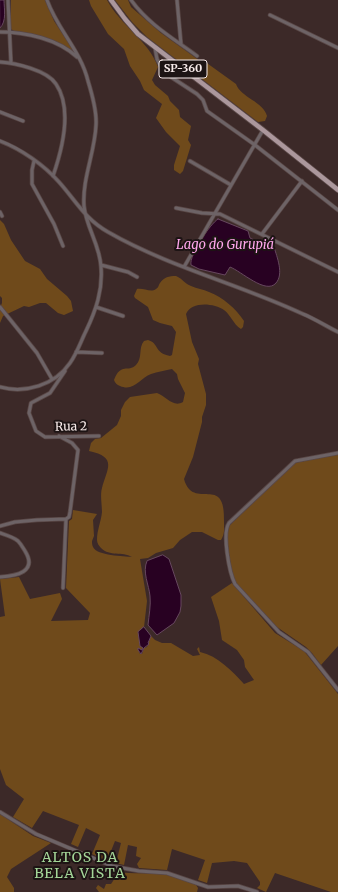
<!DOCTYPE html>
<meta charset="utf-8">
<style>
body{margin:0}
canvas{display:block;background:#3c2928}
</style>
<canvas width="338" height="892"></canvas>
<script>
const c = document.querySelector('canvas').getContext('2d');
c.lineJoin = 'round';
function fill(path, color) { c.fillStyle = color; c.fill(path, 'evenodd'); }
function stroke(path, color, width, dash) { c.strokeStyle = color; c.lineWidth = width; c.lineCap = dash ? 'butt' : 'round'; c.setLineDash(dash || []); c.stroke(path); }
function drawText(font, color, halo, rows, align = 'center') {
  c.font = font + ' Merriweather,serif'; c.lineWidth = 4; c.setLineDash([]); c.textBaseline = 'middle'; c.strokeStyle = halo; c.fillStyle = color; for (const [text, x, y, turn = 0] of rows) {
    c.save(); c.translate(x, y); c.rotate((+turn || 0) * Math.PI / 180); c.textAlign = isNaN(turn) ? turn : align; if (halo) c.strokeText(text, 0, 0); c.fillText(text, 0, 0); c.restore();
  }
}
const green = new Path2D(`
 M11,0H45L54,21L74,51L50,40L14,31L11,29Z
 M89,0H107C120,25 149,41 158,67L152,80L155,85L168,96L170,101L179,110L180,117L191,126L188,140L191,145L183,171L180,174L174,170V165L180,146L166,132L156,118L162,104L144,90L140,81L130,66L124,49L108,34L91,6Z
 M115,0H128L131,7L161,33L200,61H204L236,84C240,97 264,102 267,116L265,121L258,122L147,37L132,22Z
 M0,220L4,224L11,240L25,261L40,269L47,279L67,296L71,301L73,311L64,315L58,313L46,303H40L29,307L24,306L3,316L0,323V308L2,303V298L0,296Z
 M176,276C183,279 185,284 191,286C197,289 203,289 209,292C223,297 236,309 244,321L243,327L241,329C233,324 231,315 224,310C214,303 191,301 186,314L192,342L199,359L198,364L206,394V405L202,417V422L193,457L184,479C193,512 226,472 224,522C224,528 225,534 221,540H218L202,532H192L180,540L173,548L156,553L148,558L140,559L147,601L144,627L142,628L143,648L142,651L139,650V653L142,654L144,648L147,647L151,636L155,640L162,643H171L193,656L200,655L197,649L199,647L200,652C218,656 232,671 244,684L254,680L245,667L244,660L237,650L222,640L219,621L211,597L232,583L275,633L304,651L338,694V892H331L275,873L266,892L257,888L260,885V882L247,863L234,861L212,863L207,883L198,880L205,860L172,849L167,870L139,868L137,864L141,858L136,856L137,847L128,845L124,865L116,863L121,843L115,841L107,861L92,854L100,835L86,828L78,847L71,844L79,825L43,811L32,828L13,817L24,799L6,785L0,769V617L5,616L0,579L19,577L30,599L60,593L62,599L51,621L88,620L90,613L66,588L69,521L72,519L73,510L97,514L93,520L94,536L92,541C92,543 92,545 93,547C97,556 124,556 132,557C122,551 110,557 101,548C99,546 97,543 97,540C97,530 101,522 102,512C102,505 100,494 102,488C107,469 118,457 89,451L91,443L95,439L101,438L117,425L121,416V410L125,402L130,397L157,393C166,396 173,408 183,402L185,393L178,379L177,374L172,369C166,370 157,372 151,374C140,378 134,392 120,386C117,385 115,383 114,380C121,362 128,373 136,365C143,358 138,348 144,341L148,340C159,343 154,353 170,356L172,355L176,332L172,326L160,323L153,320L148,307L135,298L134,296L137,289C144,288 151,293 156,289C159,287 158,286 160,283C164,277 169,276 176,276Z
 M338,454V646L321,665L312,653L306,647L277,627L236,583L232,573L228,548V527L294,463Z
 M0,814L33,836L51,843L11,869L7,877L14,888V892H0Z
 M119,872C137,875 155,871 173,876C181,877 188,882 196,885L198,888L197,892H99L96,888L98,885L104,889L106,884H111Z`);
const water = new Path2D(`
 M0,0H4C4,9 7,21 0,28Z
 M218,219L248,231L250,238L256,241L262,240L274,247C277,257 284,274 276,283C266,295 241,271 230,267L225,275L199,269L191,265C189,255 210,224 218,219Z
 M163,555L169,559L181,595V606L180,612L174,623L157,635L148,625C149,615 151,605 150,596C149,585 142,572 147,561Z
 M144,627L151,636L148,643L149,644L144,648L141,654L138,650V648L142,650L143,648L140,646L138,632Z`);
const minor = new Path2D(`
 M8,0L11,63
 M131,0C148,24 174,39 197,56
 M177,0L181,44
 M270,15L338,48
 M0,32C26,32 58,39 77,57
 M155,48L157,59L160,65L171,77L197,94L203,100L207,111L255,145L338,210
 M0,62C15,63 47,70 56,84C73,109 62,150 53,176
 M0,112L23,121
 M0,141C21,149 44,165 59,182C76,201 85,219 108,232C169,267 239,284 303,314C315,319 326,326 338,332
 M34,161L32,170V184L54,224L63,246
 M190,161L231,185
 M176,208L202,213L220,214L338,272
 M0,212L2,216
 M262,234L302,181
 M101,265L128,272L137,277
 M184,267L263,130
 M0,307L37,353L52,379
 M96,307L123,316
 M76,352L102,353
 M65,371L50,393L31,403L29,413L36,431L45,437L99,436
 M0,387C25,394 55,385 70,363C77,353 81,341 86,331C96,310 103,290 101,267C100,245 86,227 84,206C82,179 95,152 96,125C97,111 92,94 88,81C81,51 57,29 47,0
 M59,436L72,443L78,450L70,512L69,517L66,519L63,588
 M338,453L295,461L229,523C222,533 229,572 235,584L279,632L308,652L338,690
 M0,526L15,522L37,520L66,519
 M0,533C6,535 13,537 18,541C21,544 23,548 25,551C38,572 16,576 0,577
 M0,812L36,834L112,866L139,871L167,873L208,887L238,886L257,892`);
const primary = new Path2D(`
 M111,0L125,19L138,34L263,130L338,190`);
const shields = [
 [183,69,48]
];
const shieldNames = [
 ["SP-360",183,69]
];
const streetNames = [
 ["Rua 2",71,427,-1]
];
const waterNames = [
 ["Lago do Gurupiá",225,245]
];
const quarterNames = [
 ["ALTOS DA",80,858],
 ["BELA VISTA",80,874]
];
fill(green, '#6f4a1b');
fill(water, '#280122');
stroke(water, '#66475e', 1);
stroke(minor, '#5a4847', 4.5);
stroke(primary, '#5a4847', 6);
stroke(minor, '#6d6366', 3);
stroke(primary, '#ab979c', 4.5);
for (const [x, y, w] of shields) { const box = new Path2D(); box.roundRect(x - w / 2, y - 9, w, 18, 3); c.fillStyle = '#1d1414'; c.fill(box); stroke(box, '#f8ebea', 1); }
drawText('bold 11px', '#f8ebea', null, shieldNames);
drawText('12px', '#f8ebea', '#1d1414', streetNames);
drawText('italic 13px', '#fea6eb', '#1d1414', waterNames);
c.letterSpacing = '1px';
drawText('14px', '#a4d698', '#1d1414', quarterNames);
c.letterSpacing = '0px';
</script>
